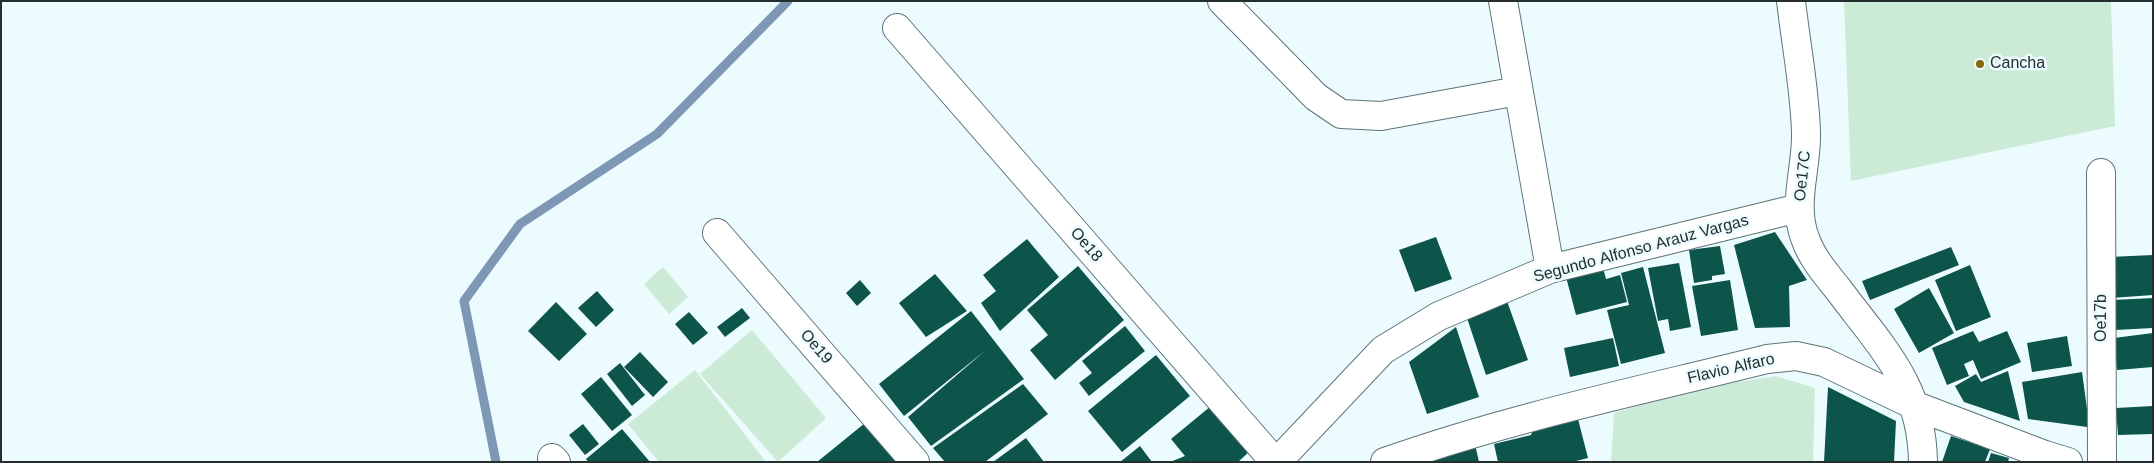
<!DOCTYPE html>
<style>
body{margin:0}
#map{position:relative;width:2154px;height:463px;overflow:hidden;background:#ecfcfe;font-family:Arial,sans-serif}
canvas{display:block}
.frame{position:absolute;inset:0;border:2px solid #242e2f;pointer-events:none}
</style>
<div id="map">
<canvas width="2154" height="463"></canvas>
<div class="frame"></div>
</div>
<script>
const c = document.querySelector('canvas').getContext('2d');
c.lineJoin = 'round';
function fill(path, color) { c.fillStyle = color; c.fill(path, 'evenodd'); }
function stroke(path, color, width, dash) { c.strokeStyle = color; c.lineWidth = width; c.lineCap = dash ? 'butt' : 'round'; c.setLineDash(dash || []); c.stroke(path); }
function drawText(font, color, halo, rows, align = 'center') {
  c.font = font + ' Arial,sans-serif'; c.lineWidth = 5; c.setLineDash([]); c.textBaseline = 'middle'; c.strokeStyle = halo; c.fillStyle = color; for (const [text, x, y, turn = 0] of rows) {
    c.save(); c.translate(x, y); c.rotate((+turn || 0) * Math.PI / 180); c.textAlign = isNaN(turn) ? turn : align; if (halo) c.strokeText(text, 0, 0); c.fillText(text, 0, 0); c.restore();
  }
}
const green = new Path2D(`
 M1844,1H2111L2115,126L1851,181Z
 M663,267L688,297L669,314L644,284Z
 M752,330L826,418L778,462L700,374Z
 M695,370L766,462H659L628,424Z
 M1776,376L1815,388L1813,462H1611L1614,413L1699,388Z`);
const stream = new Path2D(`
 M496,462L464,301L520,224L657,134L788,1`);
const building = new Path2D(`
 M1775,232L1807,280L1789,286L1790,327L1755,328L1734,245Z
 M1436,237L1452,279L1415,292L1399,250Z
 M1027,239L1059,277L1000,331L981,303L996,291L983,275Z
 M1720,246L1725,274L1712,276V280L1694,283L1689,250Z
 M1951,247L1959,265L1870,300L1862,281Z
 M2153,255V295L2111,298L2109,257Z
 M1679,263L1691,327L1670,331L1668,319L1658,321L1648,268Z
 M1602,264L1606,279L1620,275L1627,302L1576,315L1565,273Z
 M1970,265L1991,317L1956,331L1935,280Z
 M1078,266L1124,320L1055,380L1030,350L1048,335L1027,310Z
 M1643,267L1665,353L1621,364L1607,310L1629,305L1621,273Z
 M935,274L967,311L926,337L899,303Z
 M860,280L871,293L857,306L846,293Z
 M1730,280L1738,330L1701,336L1692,286Z
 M1929,288L1954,333L1919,353L1894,309Z
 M597,291L614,310L596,327L578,308Z
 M2153,298V328L2115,330L2113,300Z
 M1507,301L1528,360L1486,375L1466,315Z
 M556,302L587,334L559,361L528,331Z
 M742,308L750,318L725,337L717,327Z
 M971,311L1024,379L931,446L908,417L986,350L904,416L879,384Z
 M689,312L708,333L693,345L675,324Z
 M1125,326L1145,351L1089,396L1079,383L1092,373L1082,361Z
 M1456,327L1479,397L1427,414L1409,362Z
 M1973,331L1979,342L2007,331L2021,362L1981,379L1973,360L1964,364L1969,376L1947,385L1932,348Z
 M2153,333V367L2117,370L2114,338Z
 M2067,336L2072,366L2032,372L2027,343Z
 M1613,338L1619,366L1570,377L1564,348Z
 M640,352L668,382L653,397L624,367Z
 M1156,355L1190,396L1122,452L1088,411Z
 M620,363L645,395L632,406L607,374Z
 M2008,371L2020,421L1964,402L1955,386L1976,374L1981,382Z
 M2082,372L2088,416L2087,427L2028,419L2022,382Z
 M601,377L632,415L612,431L581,394Z
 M1023,384L1048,414L985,462H945L933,448Z
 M1828,387L1896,421L1894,462H1824Z
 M1211,406L1250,451L1238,462H1170L1185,456L1171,439Z
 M2153,406V434L2118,435L2116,408Z
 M1577,415L1588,458L1572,462H1498L1494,444L1531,435L1535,425Z
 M865,423L896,462H817Z
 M583,424L599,444L585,455L569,435Z
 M622,429L650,462H588L586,459Z
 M1951,436L1990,449L1985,462H1942Z
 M1026,438L1044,462H993Z
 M1474,440L1479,462H1429L1427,450Z
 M1140,446L1152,462H1120Z
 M1991,453L2009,458L2008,462H1988Z`);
const minor = new Path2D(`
 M1222,1L1316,97L1341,114L1381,116L1518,91
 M1503,1L1550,269
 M1791,1C1796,45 1805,90 1806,133C1807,168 1792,204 1805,238C1812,258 1825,273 1838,289C1881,347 1922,385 1923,462
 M897,28L1275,462
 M2101,173L2102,462
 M717,233L915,462
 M552,458L556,462
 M1277,462L1383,350L1439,316L1550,269L1799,208
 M1385,462C1509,418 1639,391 1767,359L1796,356L1824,362L1916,406L2045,455L2068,462`);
const markers = [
 [1980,64,5,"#8d6608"]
];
const poiNames = [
 ["Cancha",1990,64]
];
const streetNames = [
 ["Oe17C",1803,176,-84],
 ["Oe18",1086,245,49],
 ["Segundo Alfonso Arauz Vargas",1641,249,-15],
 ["Oe17b",2102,318,-90],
 ["Oe19",816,347,49],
 ["Flavio Alfaro",1731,369,-13]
];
fill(green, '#ccebd6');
stroke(stream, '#7e97b4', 9);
fill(building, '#0d544b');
stroke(minor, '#5d7477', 30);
stroke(minor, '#fff', 28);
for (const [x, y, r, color] of markers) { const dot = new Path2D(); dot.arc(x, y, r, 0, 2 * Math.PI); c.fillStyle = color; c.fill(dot); stroke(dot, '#ecfcfe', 2); }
drawText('16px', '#242e2f', '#ecfcfe', poiNames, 'left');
drawText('16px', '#242e2f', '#ecfcfe', streetNames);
</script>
